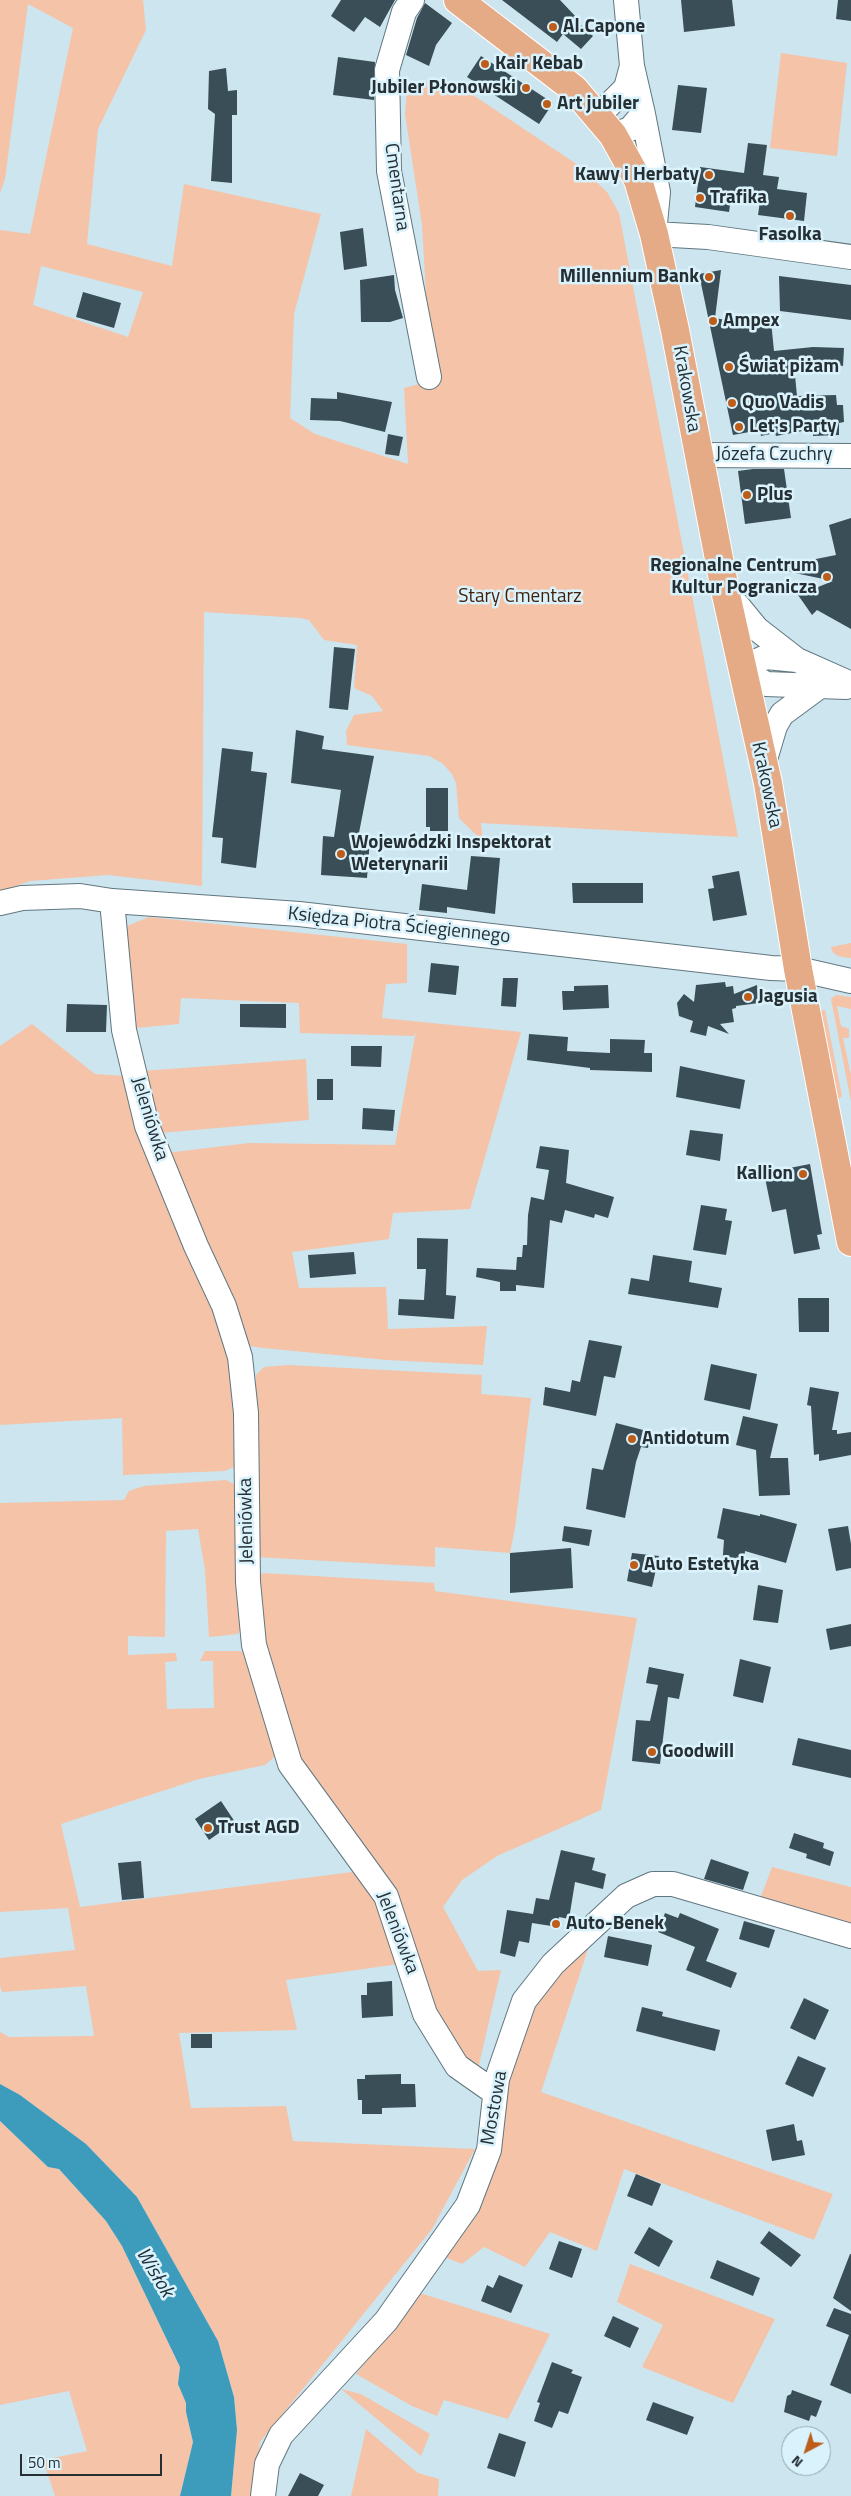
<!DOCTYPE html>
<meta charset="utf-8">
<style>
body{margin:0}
#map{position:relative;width:851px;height:2496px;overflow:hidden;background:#cde5ef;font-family:"Titillium Web",sans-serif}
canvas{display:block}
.north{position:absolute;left:781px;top:2426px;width:50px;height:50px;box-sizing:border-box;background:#daf2fc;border:1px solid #92a4ac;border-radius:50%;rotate:220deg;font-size:14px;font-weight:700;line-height:20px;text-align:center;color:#262f33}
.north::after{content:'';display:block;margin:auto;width:18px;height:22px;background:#bd5d19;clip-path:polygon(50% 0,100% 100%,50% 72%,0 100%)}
.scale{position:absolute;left:20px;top:2454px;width:142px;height:22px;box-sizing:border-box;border:2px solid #262f33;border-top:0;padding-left:6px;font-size:15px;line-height:18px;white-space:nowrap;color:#262f33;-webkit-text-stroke:4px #daf2fc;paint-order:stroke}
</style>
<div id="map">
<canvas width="851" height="2496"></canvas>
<div class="north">N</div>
<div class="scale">50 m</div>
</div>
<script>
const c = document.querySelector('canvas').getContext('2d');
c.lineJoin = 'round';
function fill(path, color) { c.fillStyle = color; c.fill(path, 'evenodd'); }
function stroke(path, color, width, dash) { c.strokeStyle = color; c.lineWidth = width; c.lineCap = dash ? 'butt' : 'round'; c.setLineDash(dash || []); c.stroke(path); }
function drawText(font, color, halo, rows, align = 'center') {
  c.font = font + ' "Titillium Web",sans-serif'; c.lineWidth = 5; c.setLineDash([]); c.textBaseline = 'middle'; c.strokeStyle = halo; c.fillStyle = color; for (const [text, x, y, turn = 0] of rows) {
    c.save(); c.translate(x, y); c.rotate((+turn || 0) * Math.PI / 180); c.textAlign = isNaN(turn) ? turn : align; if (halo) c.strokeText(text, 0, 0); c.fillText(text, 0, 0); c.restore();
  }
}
const green = new Path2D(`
 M0,0H143L146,30L98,129L87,244L172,266L184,184L321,214L294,314L290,418L315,434L408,464L404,388L438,379L426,295L422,225L405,114L407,90L426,81L464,89L578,165L607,192L619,213L738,837L481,823L483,842L459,818L456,783L452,774L442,763L429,756L347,745L346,731L354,715L383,711L372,696L354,688L357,645L324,640L309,620L300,618L204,612L202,886L108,875L30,881L0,892V230L30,234L73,28L28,4L5,179L0,193ZM41,266L143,292L128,337L33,305Z
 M781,53L847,63L837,156L770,148Z
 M149,917L407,944V983L386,984L382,1018L521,1032L470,1209L393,1213L389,1239L292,1252L299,1288L386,1287L388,1329L487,1326L483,1365L387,1360L263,1348L250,1346L244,1341L166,1153L249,1143L395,1145L416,1031L414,1036L300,1033L299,1003L181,998L179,1024L135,1028L125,930L129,925Z
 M851,943V958C842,957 833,957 831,947Z
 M836,995L851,997V1009L837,1006L841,1026L849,1029V1038H843L851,1075V1101L831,999Z
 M825,1010L842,1096L838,1100L820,1011Z
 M32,1024L95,1074L126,1076L218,1304L237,1382L240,1455L234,1467L225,1471L123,1475L122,1418L0,1425V1046Z
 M306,1059L309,1120L160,1133L142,1071Z
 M288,1365L482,1375L481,1394L531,1398L515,1528L510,1553L435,1547V1567L255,1557L250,1533L256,1375L264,1367Z
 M226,1480L240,1487L243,1623L238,1634L209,1637L205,1570L198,1529L166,1531L165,1637L128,1636V1655L176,1653L177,1661L165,1662L167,1709L214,1708L213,1661H200L205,1651H240L249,1654L278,1749L273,1758L265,1765L199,1779L61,1824L80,1907L360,1871L378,1898L399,1964L286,1980L297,2030L179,2033L191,2108L286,2106L293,2141L475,2149L432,2229L260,2442L255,2496H231L237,2430L234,2397L218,2341L137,2197L86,2144L20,2095L0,2084V2032L9,2037L94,2036L86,1986L2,1992L0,1986V1958L75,1950L68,1908L0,1912V1503L124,1500L129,1491L144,1486Z
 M263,1573L434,1583L435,1591L637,1618L601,1810L497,1856L462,1880L443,1907L478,1971L501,1970L477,2073L463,2059L301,1764L276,1693L264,1638L257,1577Z
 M772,1867L851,1887V1927L759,1902Z
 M592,1937L541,2092L833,2194L814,2240L624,2169L597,2251L550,2232L525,2267L484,2247L462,2264L444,2257L502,2099L529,2003Z
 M0,2121L48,2167L59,2169L106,2221L122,2246L180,2367L178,2384L186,2403V2412L193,2442L180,2496H55L43,2460L87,2451L69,2391L0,2405Z
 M630,2264L775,2319L733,2403L642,2367L663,2325L617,2302Z
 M420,2293L550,2334L508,2419L444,2400L437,2416L412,2406L356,2374Z
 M341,2389L361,2394L430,2434L421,2456Z
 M366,2429L418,2473L439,2479L438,2496H351Z`);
const water = new Path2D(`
 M0,2084L20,2095L86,2144L137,2197L218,2341L234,2397L237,2430L231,2496H180L193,2442L186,2412V2403L178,2384L180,2367L122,2246L106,2221L59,2169L48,2167L0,2121Z`);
const building = new Path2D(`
 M341,0H395L380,27L365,17L354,32L331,16Z
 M502,0H560L577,18L575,20L593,36L581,49L563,34L557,42Z
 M681,0H732L735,26L684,32Z
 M838,0H851V21L836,19Z
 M425,3L452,23L436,45L429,66L406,55L417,18Z
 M481,56L553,103L539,124L467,77Z
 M338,57L375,62L374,100L333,95Z
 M226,68L228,91L237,90V115H232V183L211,181L215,114L208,109L209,71Z
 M678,85L707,88L701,133L672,130Z
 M748,143L767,145L763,175L779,177L777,189L807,193L804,221L758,215L761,194L732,191L729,212L695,207L700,167L744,173Z
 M363,228L367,266L344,270L340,232Z
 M721,270L715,318L747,324L771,321L774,351L813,347L844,348L843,366L823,363L794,365L797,396L836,395L837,405H843L844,422L839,423V435L813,436V429L776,436L775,433L761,436L760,430L733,435L699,274Z
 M394,275L395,290L403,318L390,322H361L360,280Z
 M779,276L851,285V320L780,311Z
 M83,292L121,303L114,328L76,317Z
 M337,392L392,402L385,432L340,421L310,420L311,398L337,399Z
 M388,434L403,437L399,456L385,454Z
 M753,469H784L791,518L745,524L738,471Z
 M851,518V629L817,610L812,615L798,595L833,581L771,568L836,555L829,525Z
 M334,647L355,649L348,710L329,708Z
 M296,730L324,736L322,749L374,756L358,838L370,839L367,878L321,875L323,836L334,837L341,790L291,783Z
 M222,748L253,752L251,771L267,773L256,868L221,863L223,838L212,837Z
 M426,788H448V831H430V827H426Z
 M471,856L500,858L495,914L447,907V913L419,910L422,884L467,890Z
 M739,871L747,915L713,921L708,889L714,888L712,876Z
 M572,883H643V903H573Z
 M431,963L459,966L456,995L428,992Z
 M503,978H518L516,1007L501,1006Z
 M725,982L726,987L733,986L734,994L757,985L759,1003L736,1006V1008L732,1009L734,1022L720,1024L729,1034L708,1026L706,1036L690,1032L693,1021L679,1016L677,1003L684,994L694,1002L696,985Z
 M608,985L609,1008L563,1010L562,991H574V986Z
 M67,1004L107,1005L106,1032H66Z
 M240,1004H286V1028L240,1027Z
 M529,1034L568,1037L567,1051L610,1053V1039L645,1040L644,1053H652V1072L590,1070V1068L527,1060Z
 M351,1046H382L381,1067L351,1066Z
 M680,1066L745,1080L740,1109L676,1097Z
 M317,1079H333V1100H317Z
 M363,1108L395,1110L393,1131L362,1129Z
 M690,1130L723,1134L720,1161L686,1155Z
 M540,1146L569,1150L566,1183L614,1197L608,1218L595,1214L594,1218L565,1210L562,1223L550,1220L544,1288L516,1285V1291H500V1282L476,1277L477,1268L516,1270L517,1257H522L523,1245H527L528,1215L531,1197L544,1200L549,1170L536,1168Z
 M810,1164L822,1234L817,1235L820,1249L794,1254L786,1209L772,1212L764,1173Z
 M701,1205L727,1209L725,1220L732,1221L726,1255L693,1250Z
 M417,1238L448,1239L446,1295L456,1296L454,1319L398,1315L399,1299L424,1300L426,1269H417Z
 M354,1252L356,1274L310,1278L308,1255Z
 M653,1255L692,1261L689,1282L722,1288L718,1308L628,1294L631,1278L649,1281Z
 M798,1298H829V1332H799Z
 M589,1340L622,1346L615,1378L604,1376L596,1416L543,1405L545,1387L570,1392L572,1380L580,1382Z
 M711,1364L757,1374L750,1410L704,1400Z
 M810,1387L839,1392L832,1430H837V1434L851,1432V1455L819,1461V1454L814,1455L811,1406L807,1405Z
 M743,1416L778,1424L770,1458H788L790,1495L759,1496L756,1450L736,1445Z
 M616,1423L651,1432L648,1448L641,1447L636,1462L625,1518L586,1509L592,1468L603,1470Z
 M723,1508L760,1516V1514L797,1524L786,1563L745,1551L743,1571L722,1568L724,1540L717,1538Z
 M564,1526L592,1530L589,1546L562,1541Z
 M848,1526L851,1544V1568L836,1571L828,1529Z
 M571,1548L573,1588L510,1593V1553Z
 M632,1553L659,1556L652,1587L627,1581Z
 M758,1585L783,1590L778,1623L753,1620Z
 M851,1624V1646L830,1650L826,1629Z
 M740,1659L771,1667L763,1703L733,1696Z
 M649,1667L684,1674L679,1699L668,1697L660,1764L632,1761L636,1720L650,1721L658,1685L646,1683Z
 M798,1738L851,1750V1778L792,1765Z
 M221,1801L235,1822L209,1840L195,1819Z
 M794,1833L824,1843L823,1848L834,1852L830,1866L806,1858L807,1854L789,1848Z
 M561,1850L595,1858L592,1870L606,1874L603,1889L575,1882L569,1919L559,1917L558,1927L532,1923L529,1943L519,1941L515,1957L500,1953L507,1910L533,1914L536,1898L549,1900Z
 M711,1859L749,1872L743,1890L704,1879Z
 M141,1861L144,1898L122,1900L118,1863Z
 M665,1913L678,1918L680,1913L719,1929L706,1961L737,1973L731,1988L686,1970L695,1947L658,1932Z
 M744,1921L775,1930L769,1948L739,1939Z
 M608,1936L652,1945L648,1966L604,1957Z
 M392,1981L393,2016L362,2018L361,1995H367V1983Z
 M804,1998L829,2010L815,2040L790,2028Z
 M642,2007L663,2012L662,2016L720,2030L715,2051L636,2031Z
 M191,2034H212V2048H191Z
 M798,2056L826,2068L813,2097L785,2084Z
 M401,2074V2084H415L416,2107L382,2108V2114H362V2100H358L357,2079H365V2075Z
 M794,2124L797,2141L802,2140L805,2155L772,2161L766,2130Z
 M636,2174L661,2184L652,2206L627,2196Z
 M649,2227L673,2241L659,2267L634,2253Z
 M769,2231L801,2255L791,2267L760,2243Z
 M559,2241L582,2249L572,2278L549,2269Z
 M850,2254H851V2311L833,2298Z
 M717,2260L760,2278L753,2296L710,2278Z
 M499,2275L523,2285L511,2313L481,2301L487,2285L493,2288Z
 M834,2308L851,2314V2394L830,2385L849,2335L826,2326Z
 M613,2316L639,2328L630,2348L604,2336Z
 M552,2362L573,2370L571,2373L582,2377L568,2414L559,2411L552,2428L534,2421L540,2403L537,2402Z
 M792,2390L822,2401L816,2417L811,2415L809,2421L784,2412L787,2396L791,2394Z
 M653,2402L694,2417L687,2435L646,2420Z
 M499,2433L526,2442L515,2477L487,2468Z
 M300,2473L324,2485L318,2496H288Z`);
const minor = new Path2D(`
 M412,0L404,12L387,70L389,171L429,377
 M643,114L658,192L654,234L708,237L851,257
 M598,116L626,88L632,66
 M613,135L630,129L643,114L632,66L626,0
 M698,455L851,456
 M725,590L757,629L797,660L851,684
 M741,668L766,684L846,687
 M741,668L766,657L797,660
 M763,766L775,726L782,714L820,686
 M112,901L124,1030L147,1126L196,1246L224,1306L240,1357L246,1413L248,1582L254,1645L290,1764L386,1896L425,2014L457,2066L494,2092
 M0,903L22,898L80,896L112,901L299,914L771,968L798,969L851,981
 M263,2496L267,2464L281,2435L386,2321L468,2205L489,2150L497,2079L524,2001L553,1964L626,1896L653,1884H673L851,1936`);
const major = new Path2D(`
 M458,0L574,89L613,135L638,180L654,234L675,330L725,590L768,783L798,969L851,1242`);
const markers = [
 [553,27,5,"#bd5d19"],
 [485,64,5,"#bd5d19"],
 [526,88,5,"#bd5d19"],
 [547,104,5,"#bd5d19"],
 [709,175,5,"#bd5d19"],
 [700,198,5,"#bd5d19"],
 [790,216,5,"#bd5d19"],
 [709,277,5,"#bd5d19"],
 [713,321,5,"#bd5d19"],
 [729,367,5,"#bd5d19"],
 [732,403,5,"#bd5d19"],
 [739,427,5,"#bd5d19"],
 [747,495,5,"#bd5d19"],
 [827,577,5,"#bd5d19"],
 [341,854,5,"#bd5d19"],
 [748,997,5,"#bd5d19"],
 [803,1174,5,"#bd5d19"],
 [632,1439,5,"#bd5d19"],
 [634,1565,5,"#bd5d19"],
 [652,1752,5,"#bd5d19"],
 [208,1828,5,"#bd5d19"],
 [556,1924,5,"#bd5d19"]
];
const poiNames = [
 ["Al.Capone",563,27],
 ["Kair Kebab",495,64],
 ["Jubiler Płonowski",516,88,"right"],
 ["Art jubiler",557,104],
 ["Kawy i Herbaty",699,175,"right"],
 ["Trafika",710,198],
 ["Fasolka",790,235,"center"],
 ["Millennium Bank",699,277,"right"],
 ["Ampex",723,321],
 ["Świat piżam",739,367],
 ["Quo Vadis",742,403],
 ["Let's Party",749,427],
 ["Plus",757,495],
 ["Regionalne Centrum",817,566,"right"],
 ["Kultur Pogranicza",817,588,"right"],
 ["Wojewódzki Inspektorat",351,843],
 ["Weterynarii",351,865],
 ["Jagusia",758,997],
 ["Kallion",793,1174,"right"],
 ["Antidotum",642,1439],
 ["Auto Estetyka",644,1565],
 ["Goodwill",662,1752],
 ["Trust AGD",218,1828],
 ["Auto-Benek",566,1924]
];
const streetNames = [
 ["Cmentarna",396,187,82],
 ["Krakowska",686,389,80],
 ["Józefa Czuchry",774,455],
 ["Krakowska",766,785,78],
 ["Księdza Piotra Ściegiennego",399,926,6],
 ["Jeleniówka",149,1119,73],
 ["Jeleniówka",247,1521,-91],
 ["Jeleniówka",397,1933,69],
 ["Mostowa",495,2108,-80]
];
const parkNames = [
 ["Stary Cmentarz",520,597]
];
const waterNames = [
 ["Wisłok",154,2273,59]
];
fill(green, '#f5c3a7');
fill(water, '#3d9bbc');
fill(building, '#394e56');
stroke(minor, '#617780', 26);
stroke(major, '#fff', 30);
stroke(minor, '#fff', 24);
stroke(major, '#e5aa86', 28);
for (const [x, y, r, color] of markers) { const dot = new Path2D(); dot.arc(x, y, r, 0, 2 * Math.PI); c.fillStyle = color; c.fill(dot); stroke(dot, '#daf2fc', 2); }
drawText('bold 19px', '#262f33', '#daf2fc', poiNames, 'left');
drawText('19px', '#262f33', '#daf2fc', streetNames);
drawText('19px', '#411f09', '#daf2fc', parkNames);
drawText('italic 20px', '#192e36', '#daf2fc', waterNames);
</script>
